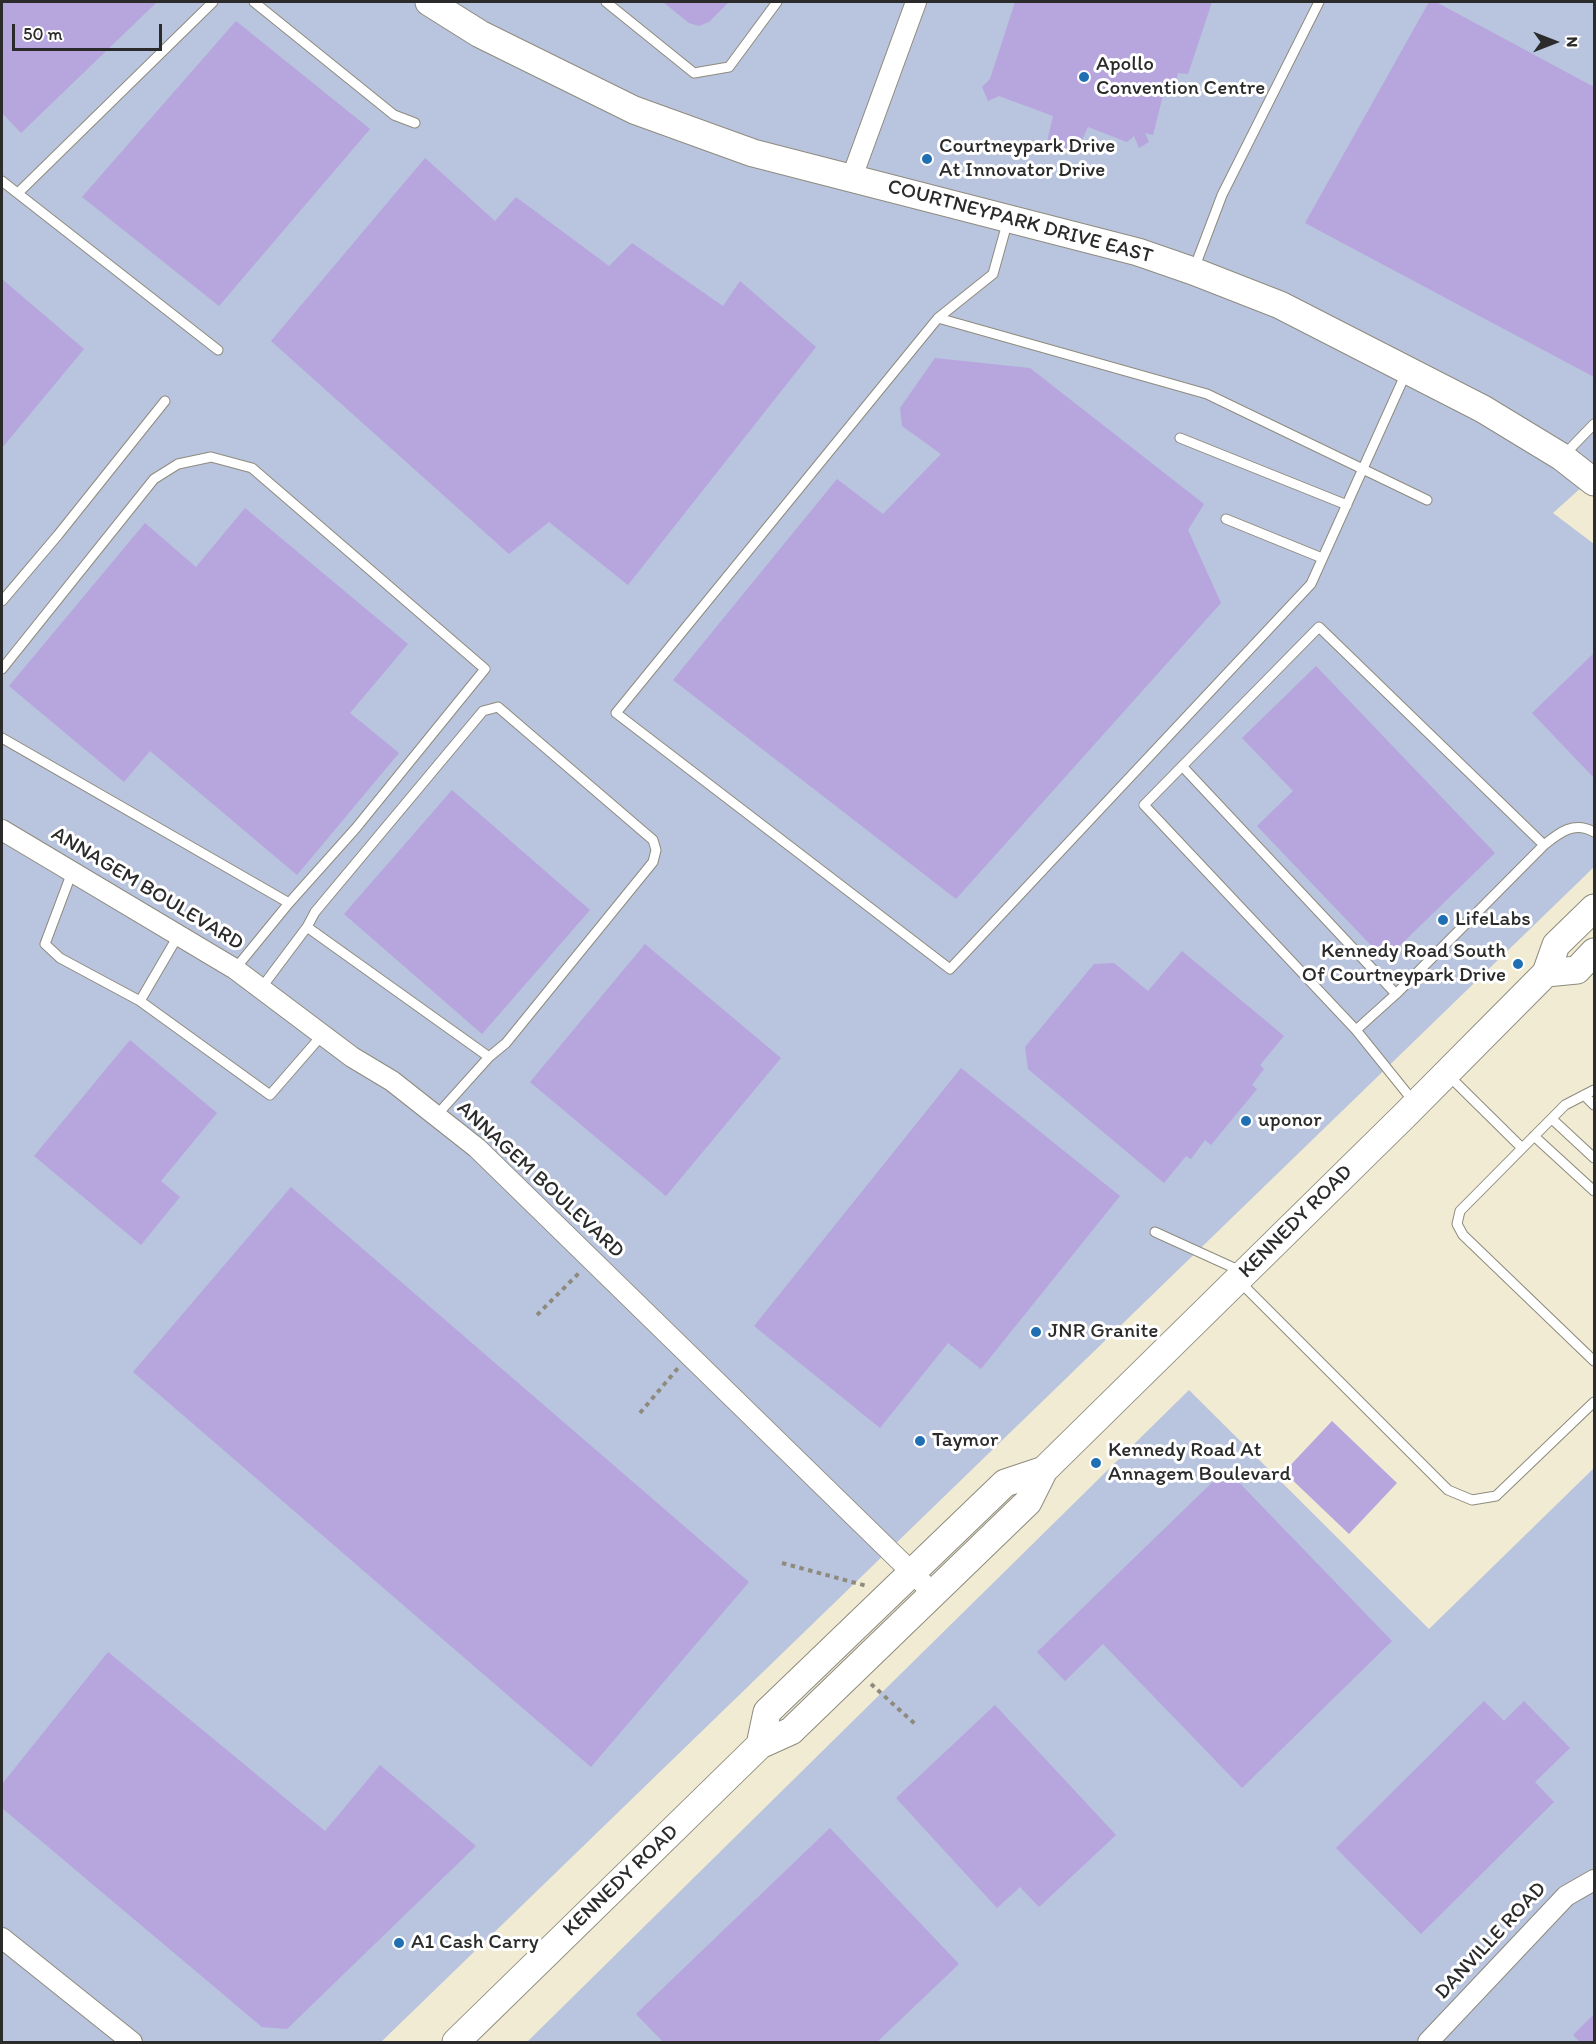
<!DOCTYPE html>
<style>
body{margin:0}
#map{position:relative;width:1596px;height:2044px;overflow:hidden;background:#f0ebd2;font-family:Itim,sans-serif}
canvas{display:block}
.frame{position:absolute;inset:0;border:3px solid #2b2b2b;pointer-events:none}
.north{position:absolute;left:1524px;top:12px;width:60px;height:60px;-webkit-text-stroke:4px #fff;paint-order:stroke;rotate:90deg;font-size:16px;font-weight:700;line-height:24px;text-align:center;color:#2b2b2b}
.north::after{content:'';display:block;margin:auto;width:21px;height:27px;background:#2b2b2b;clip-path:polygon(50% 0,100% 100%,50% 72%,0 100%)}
.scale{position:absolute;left:12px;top:24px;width:150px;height:27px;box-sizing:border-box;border:3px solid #2b2b2b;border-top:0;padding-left:8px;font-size:18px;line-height:21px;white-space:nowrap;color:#2b2b2b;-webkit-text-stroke:4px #fff;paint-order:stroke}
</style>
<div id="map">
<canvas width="1596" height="2044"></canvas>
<div class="frame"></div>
<div class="north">N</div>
<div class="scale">50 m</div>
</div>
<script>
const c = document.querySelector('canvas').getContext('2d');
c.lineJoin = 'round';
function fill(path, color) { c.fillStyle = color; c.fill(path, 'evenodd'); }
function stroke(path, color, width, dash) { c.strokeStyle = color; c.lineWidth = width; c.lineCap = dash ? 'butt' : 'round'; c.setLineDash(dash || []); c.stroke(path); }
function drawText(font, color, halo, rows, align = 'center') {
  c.font = font + ' Itim,sans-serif'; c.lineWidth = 6; c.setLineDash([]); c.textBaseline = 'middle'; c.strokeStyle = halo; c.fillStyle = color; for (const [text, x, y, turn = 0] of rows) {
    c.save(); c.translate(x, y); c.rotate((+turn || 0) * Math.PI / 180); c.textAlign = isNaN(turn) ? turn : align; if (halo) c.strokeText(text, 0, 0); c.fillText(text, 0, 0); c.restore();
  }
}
const industrial = new Path2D(`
 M2,2H1594V476L1553,513L1594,544V867L381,2042H2Z
 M1189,1390L1429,1629L1594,1468V2042H527Z`);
const building = new Path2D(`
 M2,2H157L21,133L2,113Z
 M663,2H729L709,22L699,26L689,23Z
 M1015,2H1212L1188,74L1178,73L1172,97L1163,95L1153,135L1145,133L1149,142L1139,148L1134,136L1127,142L1088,127L1075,155L1046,146L1053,116L999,96L988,101L982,87L990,79Z
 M1429,2H1436L1594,87V377L1305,223Z
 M236,21L370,129L219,306L82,197Z
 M425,158L495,221L516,197L609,266L632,243L723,306L740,281L816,347L628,585L549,522L509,554L271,341Z
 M2,279L84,349L2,448Z
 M935,358L1030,368L1204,504L1188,530L1221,603L956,899L673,680L837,479L883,514L941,454L902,426L900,408Z
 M245,508L408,644L350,713L399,753L297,875L150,751L124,782L9,686L145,523L196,567Z
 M1594,653V778L1532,713Z
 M1316,666L1495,853L1385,960L1257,826L1293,791L1242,738Z
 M452,790L590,910L482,1034L344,914Z
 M645,944L781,1058L666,1196L530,1082Z
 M1182,951L1284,1036L1260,1065L1264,1069L1252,1085L1257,1089L1211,1145L1205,1140L1191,1159L1186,1156L1164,1183L1028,1069L1025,1047L1094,964L1114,963L1148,991Z
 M130,1040L217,1113L161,1181L180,1197L141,1245L34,1156Z
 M961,1068L1120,1196L981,1369L948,1343L880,1428L754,1326Z
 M291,1187L749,1582L591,1767L133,1372Z
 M1332,1421L1397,1483L1349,1534L1284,1472Z
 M1226,1469L1392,1641L1242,1788L1103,1644L1065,1681L1037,1652Z
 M108,1652L325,1831L380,1765L476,1846L287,2029L262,2027L2,1808V1784Z
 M1484,1701L1504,1721L1524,1701L1570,1748L1535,1782L1554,1802L1421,1934L1336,1848Z
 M995,1705L1116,1835L1039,1907L1020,1887L997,1908L896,1798Z
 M830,1828L959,1964L877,2042H663L636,2014Z
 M1594,2014V2042H1580L1573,2035Z`);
const path = new Path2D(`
 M537,1315L579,1273
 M640,1413L678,1368
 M782,1563L867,1586
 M871,1684L915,1724`);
const service = new Path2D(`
 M254,2L394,115L415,123
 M606,2L694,73L729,67L777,2
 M2,181L218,350
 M18,193L213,2
 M1008,220L993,274L938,318L616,713L950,969L1311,584L1406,373
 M1194,269L1222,195L1319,2
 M938,318L1207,394L1427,500
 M1180,438L1347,505
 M1563,456L1594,424
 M1226,519L1322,558
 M2,601L58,535L165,401
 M2,669L154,479L178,464L211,457L252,468L485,669L356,828L289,903
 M2,738L289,903L235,969
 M1182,766L1396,994
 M1544,845C1560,832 1574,821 1594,832
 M72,872L45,944L60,958L140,1001L270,1095L323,1034
 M307,927L489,1057
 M262,987L307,927L315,912L483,711L498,707L653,840L656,850L653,862L506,1043L489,1057L436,1116
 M140,1001L178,936
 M1356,1030L1396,994L1544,845L1319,627L1144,805L1356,1030L1414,1102
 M1448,1075L1522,1148
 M1594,1090L1565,1105L1460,1211L1457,1224L1463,1235L1594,1361
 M1584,1095L1594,1105
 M1552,1119L1594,1158
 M1534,1136L1594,1191
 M1155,1232L1243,1272
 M1239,1281L1448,1490L1472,1500L1496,1496L1594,1402`);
const minor = new Path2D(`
 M852,177L916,2
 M2,830L235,969L352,1057L392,1081L477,1148L933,1593
 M2,1938L132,2042
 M1428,2042L1566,1896L1594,1880`);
const secondary = new Path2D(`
 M429,2L480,34L634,110L753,153L1138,252L1193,271L1280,305L1483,409L1562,457L1594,482
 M1546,973L1577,970L1594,952
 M760,1745L767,1712L1005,1483L1044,1470
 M456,2042L760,1745L791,1731L1028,1502L1044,1470L1404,1116L1546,973L1556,945L1594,908`);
const markers = [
 [1084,77,6,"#1f6fb2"],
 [927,159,6,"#1f6fb2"],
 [1443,920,6,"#1f6fb2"],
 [1518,964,6,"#1f6fb2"],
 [1246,1121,6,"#1f6fb2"],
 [1036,1332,6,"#1f6fb2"],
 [920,1441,6,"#1f6fb2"],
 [1096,1463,6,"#1f6fb2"],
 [399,1943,6,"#1f6fb2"]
];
const poiNames = [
 ["Apollo",1096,65],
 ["Convention Centre",1096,89],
 ["Courtneypark Drive",939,147],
 ["At Innovator Drive",939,171],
 ["LifeLabs",1455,920],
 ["Kennedy Road South",1506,952,"right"],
 ["Of Courtneypark Drive",1506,976,"right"],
 ["uponor",1258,1121],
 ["JNR Granite",1048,1332],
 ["Taymor",932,1441],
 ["Kennedy Road At",1108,1451],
 ["Annagem Boulevard",1108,1475],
 ["A1 Cash Carry",411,1943]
];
const streetNames = [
 ["COURTNEYPARK DRIVE EAST",1020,222,15],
 ["ANNAGEM BOULEVARD",147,889,31],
 ["ANNAGEM BOULEVARD",540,1180,43],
 ["KENNEDY ROAD",1296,1222,-45],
 ["KENNEDY ROAD",621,1881,-44],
 ["DANVILLE ROAD",1491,1941,-47]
];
fill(industrial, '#b9c4de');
fill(building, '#b7a5de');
stroke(service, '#8e8b7e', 11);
stroke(minor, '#8e8b7e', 22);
stroke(secondary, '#8e8b7e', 29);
stroke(path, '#8e8b7e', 4, [4.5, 4.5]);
stroke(service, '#fff', 9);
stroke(minor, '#fff', 20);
stroke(secondary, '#fff', 27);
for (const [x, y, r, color] of markers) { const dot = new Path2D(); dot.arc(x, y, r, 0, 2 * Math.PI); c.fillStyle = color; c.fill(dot); stroke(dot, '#fff', 2); }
drawText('21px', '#2b2b2b', '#fff', poiNames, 'left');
drawText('21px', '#2b2b2b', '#fff', streetNames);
</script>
